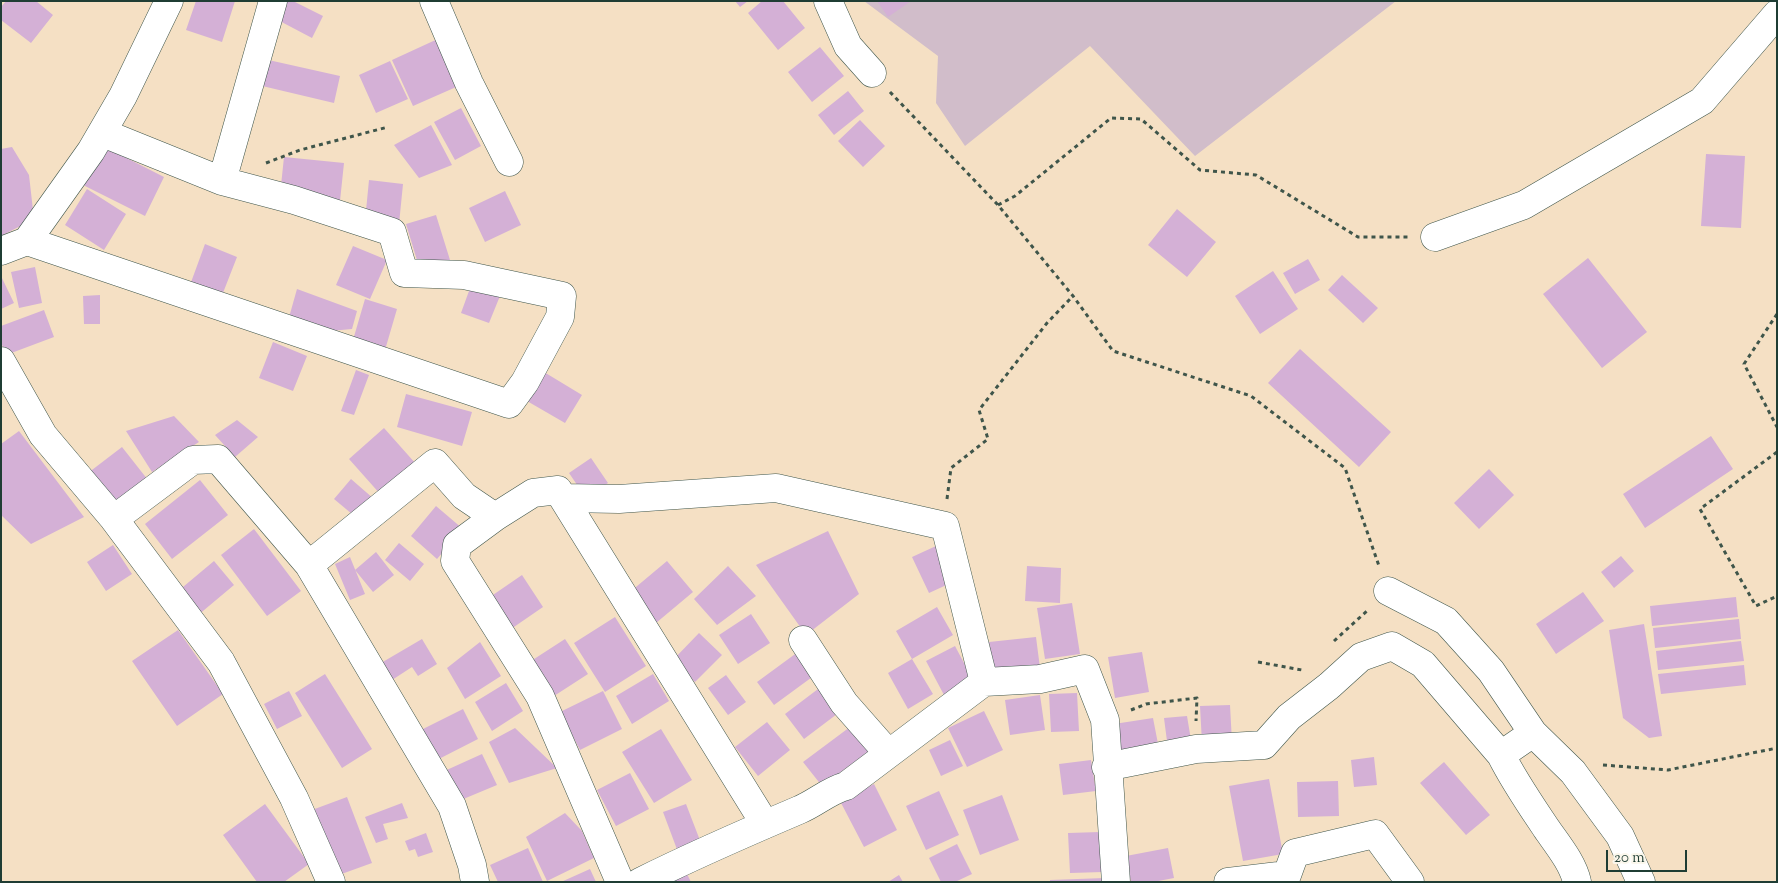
<!DOCTYPE html>
<style>
body{margin:0}
#map{position:relative;width:1778px;height:883px;overflow:hidden;background:#f5e0c4;font-family:"Sorts Mill Goudy",serif}
canvas{display:block}
.frame{position:absolute;inset:0;border:2px solid #1f3d34;pointer-events:none}
.scale{position:absolute;left:1606px;top:850px;width:81px;height:22px;box-sizing:border-box;border:2px solid #1f3d34;border-top:0;padding-left:6px;font-size:15px;line-height:18px;white-space:nowrap;color:#1f3d34;-webkit-text-stroke:4px #fbf7ec;paint-order:stroke}
</style>
<div id="map">
<canvas width="1778" height="883"></canvas>
<div class="frame"></div>
<div class="scale">20 m</div>
</div>
<script>
const c = document.querySelector('canvas').getContext('2d');
c.lineJoin = 'round';
function fill(path, color) { c.fillStyle = color; c.fill(path, 'evenodd'); }
function stroke(path, color, width, dash) { c.strokeStyle = color; c.lineWidth = width; c.lineCap = dash ? 'butt' : 'round'; c.setLineDash(dash || []); c.stroke(path); }
const industrial = new Path2D(`
 M864,1H1396L1195,156L1090,46L965,146L936,103L938,56Z`);
const building = new Path2D(`
 M6,1H36L53,15L31,43L1,20V7Z
 M196,1H235L222,42L186,30Z
 M283,1H293L323,16L312,38L274,18Z
 M735,1H748L740,7Z
 M762,1H783L805,28L778,50L748,13Z
 M877,1H911L888,17Z
 M442,37L463,84L413,106L392,60Z
 M820,47L844,76L812,102L788,72Z
 M264,59L340,76L334,103L258,85Z
 M390,61L408,99L376,113L359,75Z
 M848,91L864,111L834,135L818,115Z
 M461,108L481,146L455,160L434,122Z
 M860,120L885,146L863,167L838,141Z
 M431,125L452,165L419,178L394,145Z
 M101,145L164,177L145,216L81,184Z
 M12,147L29,175L34,219L1,236V149Z
 M1706,154L1745,156L1741,228L1701,226Z
 M284,157L344,163L340,201L280,195Z
 M369,180L403,184L399,224L365,221Z
 M87,189L126,214L104,250L65,225Z
 M505,191L521,225L485,242L469,208Z
 M1177,209L1216,242L1187,277L1148,245Z
 M436,215L450,260L420,270L406,224Z
 M205,244L237,257L221,298L190,285Z
 M353,246L387,260L370,299L336,285Z
 M1588,258L1647,332L1602,368L1543,294Z
 M1308,259L1320,280L1295,294L1283,273Z
 M35,267L42,303L19,308L11,272Z
 M1273,271L1298,309L1260,334L1235,296Z
 M1342,275L1378,308L1363,323L1328,290Z
 M1,276L14,303L1,309Z
 M473,280L502,291L489,323L461,313Z
 M297,289L357,311L352,329L319,332L286,328Z
 M100,295V324H84L83,296Z
 M365,299L397,309L385,350L353,340Z
 M44,310L54,337L6,355L1,342V326Z
 M273,342L307,356L293,391L259,378Z
 M1300,349L1391,432L1359,467L1268,383Z
 M356,370L369,375L354,415L341,411Z
 M544,372L582,395L565,423L527,401Z
 M406,394L472,412L462,446L397,427Z
 M174,416L199,442L152,472L126,431Z
 M237,420L258,437L235,457L215,435Z
 M384,428L416,464L381,495L349,459Z
 M19,431L84,517L31,544L1,515V444Z
 M1711,436L1733,469L1645,528L1623,494Z
 M122,447L148,480L114,506L88,473Z
 M591,458L608,483L586,498L569,473Z
 M1489,469L1514,495L1479,529L1454,503Z
 M351,479L374,499L358,519L334,499Z
 M200,480L228,515L172,559L145,524Z
 M436,506L463,529L437,559L411,536Z
 M254,529L301,591L267,616L221,555Z
 M828,531L859,594L806,635L756,565Z
 M399,543L424,564L410,581L385,560Z
 M113,545L132,574L106,591L87,562Z
 M936,546L953,582L929,593L912,557Z
 M376,552L394,575L373,592L355,570Z
 M1621,556L1634,571L1614,588L1601,572Z
 M350,557L365,594L350,600L335,564Z
 M214,561L234,585L197,616L177,592Z
 M667,561L693,592L656,623L630,592Z
 M728,566L756,596L717,625L694,599Z
 M1027,566L1061,568L1060,603L1025,601Z
 M522,575L543,607L511,629L490,597Z
 M1583,592L1604,621L1556,654L1536,624Z
 M1736,597L1738,617L1652,626L1650,606Z
 M1072,603L1080,654L1045,659L1037,608Z
 M937,607L953,635L912,659L933,694L908,709L888,673L912,659L896,631Z
 M751,614L770,643L738,664L719,635Z
 M615,617L646,666L605,692L574,643Z
 M1739,619L1741,639L1655,648L1653,628Z
 M1644,624L1662,736L1649,738L1623,718L1609,630Z
 M178,630L223,694L177,726L132,661Z
 M699,633L722,655L695,682L672,661Z
 M1036,637L1040,668L993,674L989,642Z
 M422,639L437,664L418,676L412,667L392,680L381,663Z
 M565,639L588,674L554,696L531,661Z
 M1741,641L1744,661L1658,670L1656,651Z
 M480,642L501,676L465,699L447,668Z
 M955,646L973,680L944,695L926,661Z
 M802,649L819,672L774,705L757,682Z
 M1142,652L1149,692L1115,698L1108,657Z
 M1744,665L1746,685L1661,694L1658,674Z
 M325,674L372,749L342,768L295,693Z
 M653,674L669,701L632,724L616,696Z
 M726,675L746,702L728,715L708,688Z
 M506,683L523,711L492,731L475,702Z
 M822,686L841,711L804,739L785,714Z
 M289,691L302,716L277,729L264,704Z
 M603,691L622,729L580,750L560,712Z
 M1077,693L1079,731L1051,732L1049,694Z
 M1040,695L1045,730L1010,735L1005,700Z
 M1230,705L1232,742L1202,743L1200,706Z
 M463,709L478,739L431,763L415,733Z
 M984,711L1003,750L967,767L948,728Z
 M1187,716L1192,746L1168,749L1164,718Z
 M1153,718L1159,749L1119,755L1114,724Z
 M767,722L790,750L758,776L735,747Z
 M854,724L872,749L822,786L803,762Z
 M515,728L557,768L509,783L489,742Z
 M661,729L692,780L654,803L622,752Z
 M950,740L963,766L941,776L929,750Z
 M482,754L497,785L461,800L440,773Z
 M1374,757L1377,785L1354,787L1351,760Z
 M1091,760L1096,791L1063,795L1059,764Z
 M1444,762L1490,815L1466,835L1420,783Z
 M630,773L649,809L616,826L597,790Z
 M1269,779L1283,854L1243,861L1229,786Z
 M1338,781L1339,816L1298,817L1297,782Z
 M874,784L897,830L864,847L840,801Z
 M939,791L959,835L926,850L906,806Z
 M1002,795L1019,840L980,855L963,810Z
 M347,797L372,863L336,876L312,810Z
 M402,803L408,818L383,824L388,839L376,843L365,817Z
 M265,804L309,864L284,882H257L223,835Z
 M686,804L701,843L678,852L663,812Z
 M565,813L582,831L594,858L547,881L526,837Z
 M1100,832L1103,872L1070,873L1068,833Z
 M426,833L433,852L418,857L415,849L409,851L405,841Z
 M957,844L972,874L955,882H941L929,858Z
 M528,848L543,882H498L490,865Z
 M1168,848L1174,878L1153,882H1131L1126,856Z
 M590,869L596,882H561Z
 M685,870L691,882H664Z
 M899,875L903,882H888Z
 M1105,878V882H1050V880Z`);
const path = new Path2D(`
 M890,92L998,205L1073,296L1113,351L1251,396L1345,468L1379,566
 M266,163L300,150L388,127
 M998,205L1015,196L1111,118L1141,119L1200,170L1256,175L1358,237H1408
 M1777,314L1744,364L1777,427
 M1777,452L1700,509L1756,606L1777,596
 M947,499L951,468L988,439L979,410L1047,323L1073,296
 M1334,641L1368,610
 M1258,662L1302,670L1304,669
 M1131,710L1146,704L1197,698L1196,721
 M1603,765L1668,770L1777,748`);
const minor = new Path2D(`
 M434,1L469,83L509,162
 M828,1L848,46L872,73
 M222,181L273,1
 M1435,237L1524,205L1702,101L1777,14
 M27,241L509,404L525,382L560,317L562,296L464,275L404,273L392,232L294,200L222,181L103,133
 M1,251L27,241L91,151L123,96L169,1
 M1,361L43,435L114,519L193,460L218,459L309,565L435,463L464,496L495,517L533,493L558,490L765,824
 M564,498L619,499L776,488L945,526L984,682
 M495,517L457,545L455,561L540,696L620,882
 M114,519L221,662L294,798L331,882
 M309,565L452,806L472,865L475,882
 M1388,591L1446,621L1491,671L1533,733L1573,772L1620,836L1641,882
 M803,640L844,703L888,753
 M1501,755C1514,781 1530,804 1546,828C1557,844 1573,863 1577,882
 M1106,767L1196,749L1264,745L1289,717L1329,686L1361,657L1392,646L1423,664L1501,755L1533,733
 M640,882C692,856 745,833 799,810C816,803 828,791 846,786L984,682L1040,679L1085,669L1105,720L1116,882
 M1228,882L1287,875L1295,853L1375,834L1410,882`);
fill(industrial, '#d1bdca');
fill(building, '#d4b0d6');
stroke(minor, '#3f554a', 29);
stroke(path, '#3f554a', 3, [4, 4]);
stroke(minor, '#fff', 28);
</script>
